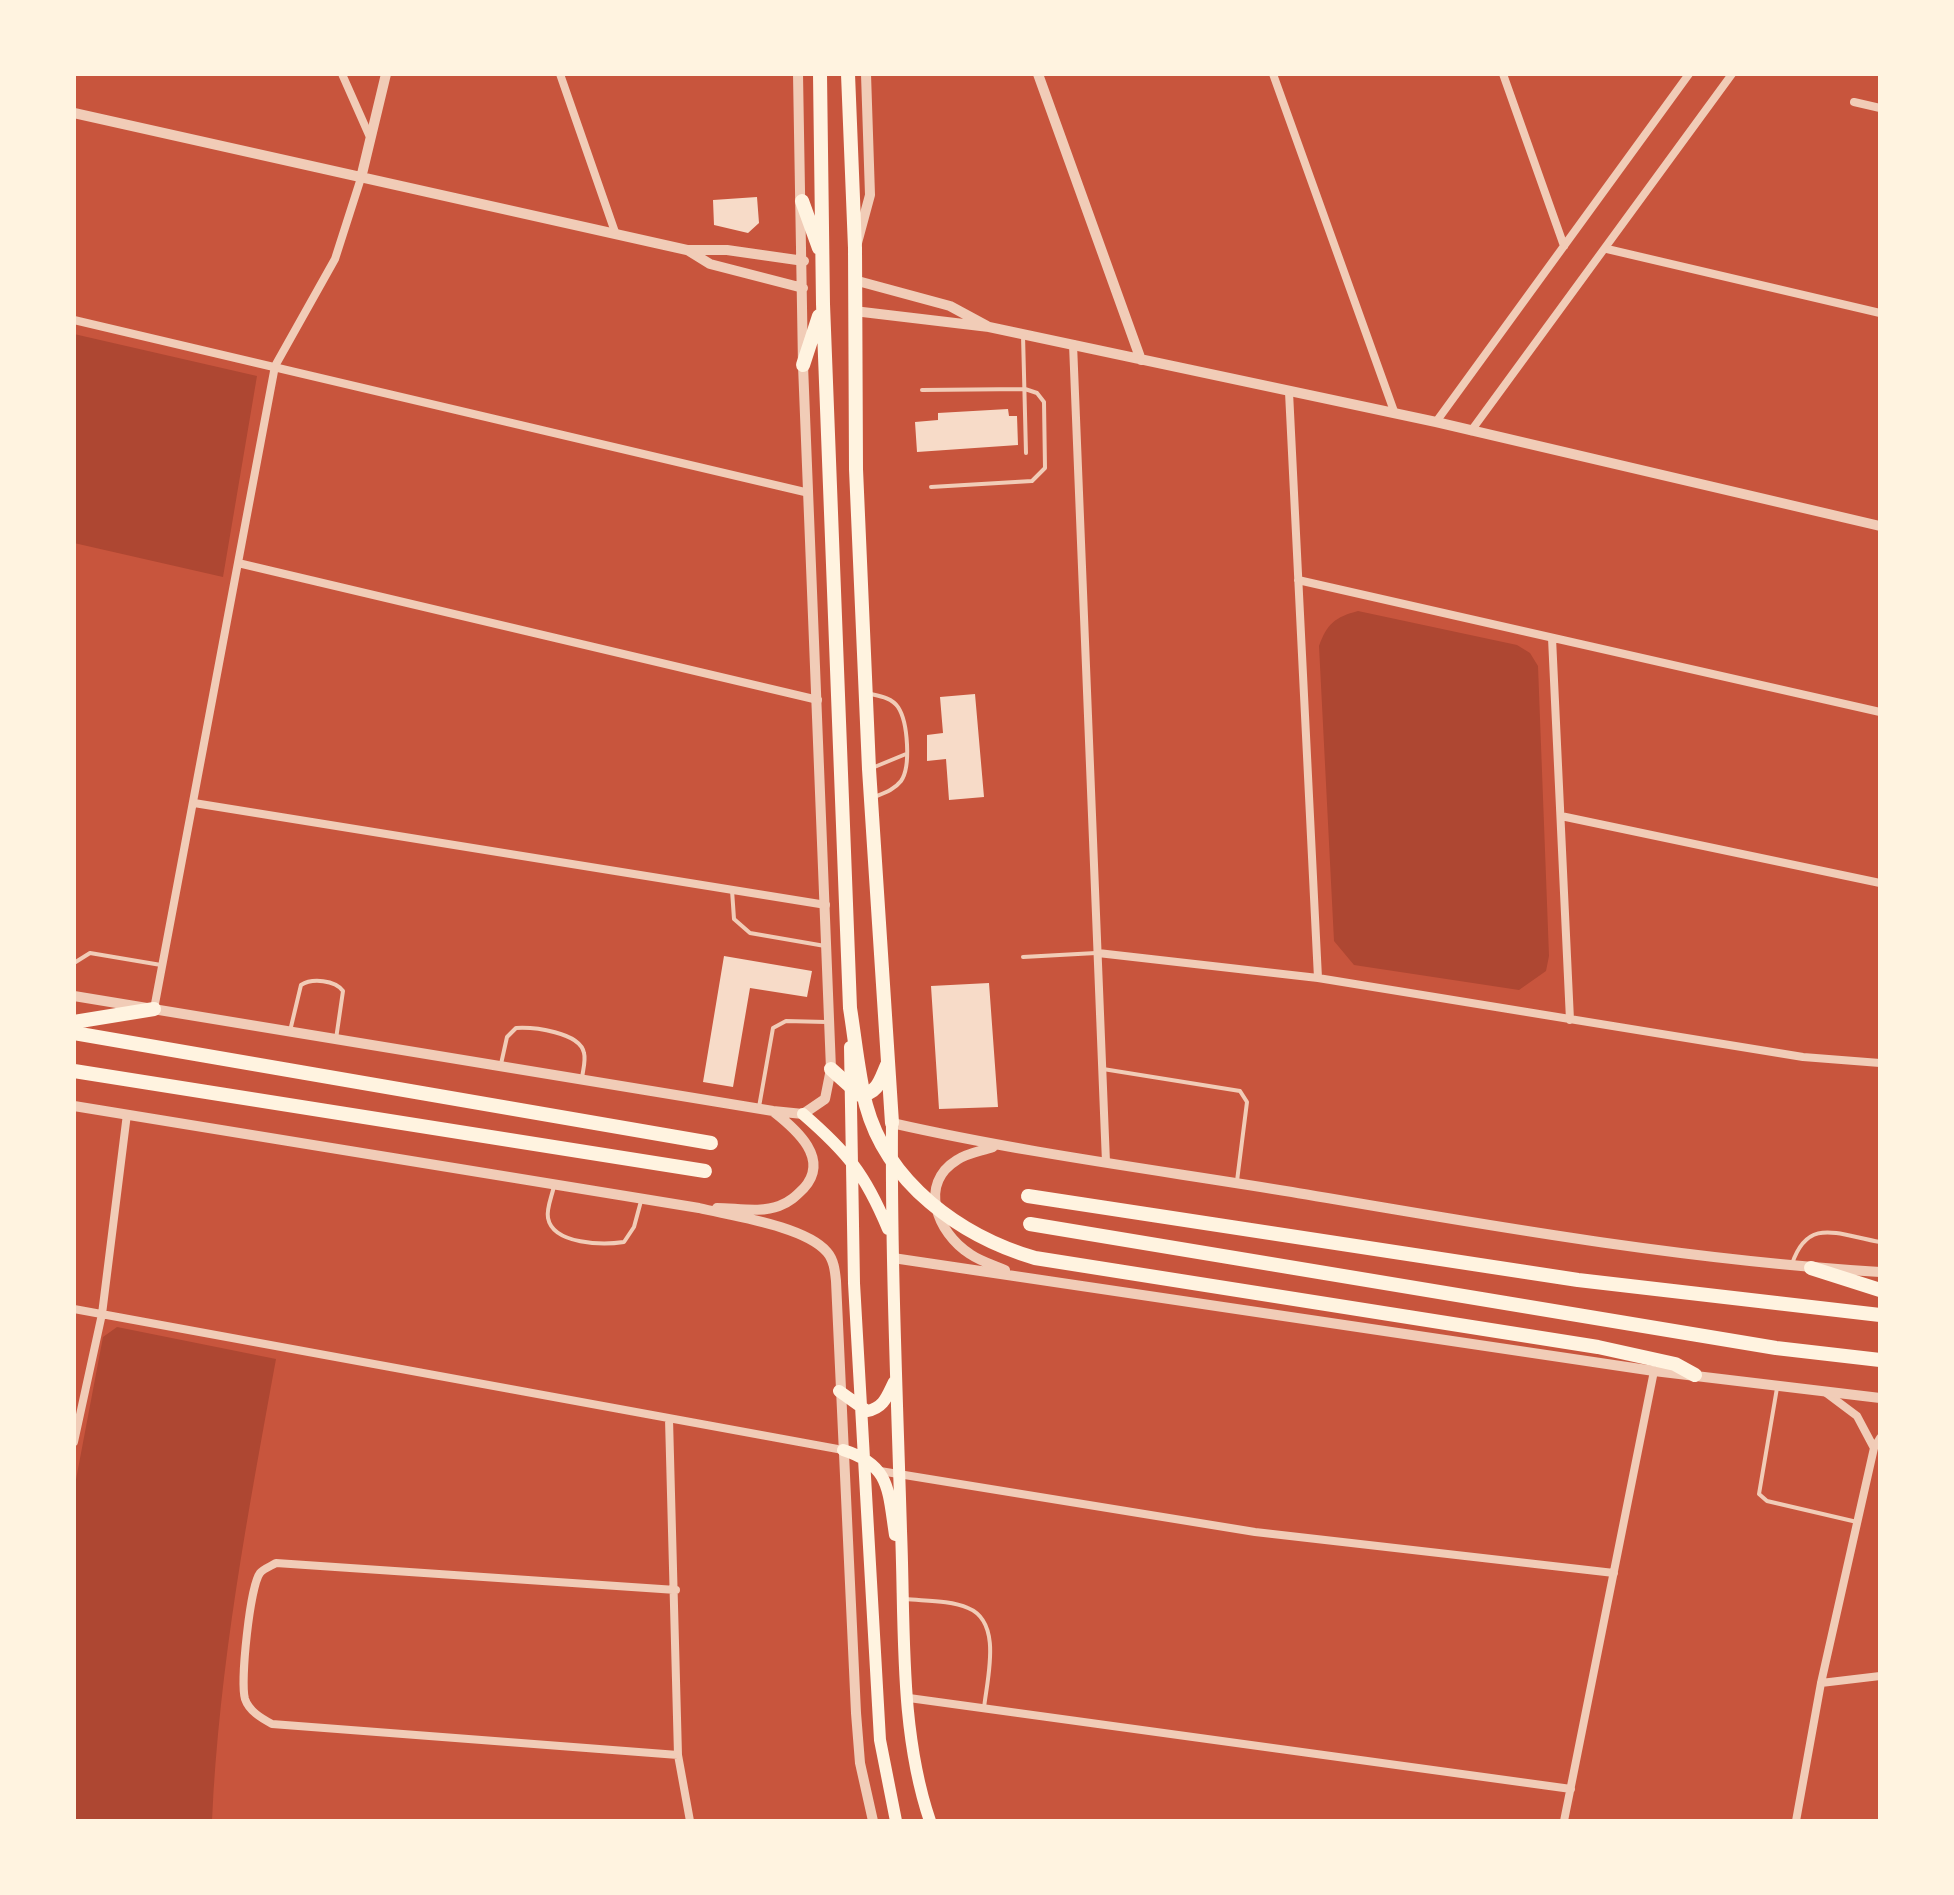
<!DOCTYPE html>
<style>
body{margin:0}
#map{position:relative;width:1954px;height:1895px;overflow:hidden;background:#c8553d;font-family:"Noto Sans",sans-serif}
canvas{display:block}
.frame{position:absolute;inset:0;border:76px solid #fff3e0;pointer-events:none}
</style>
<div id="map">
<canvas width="1954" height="1895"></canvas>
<div class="frame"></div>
</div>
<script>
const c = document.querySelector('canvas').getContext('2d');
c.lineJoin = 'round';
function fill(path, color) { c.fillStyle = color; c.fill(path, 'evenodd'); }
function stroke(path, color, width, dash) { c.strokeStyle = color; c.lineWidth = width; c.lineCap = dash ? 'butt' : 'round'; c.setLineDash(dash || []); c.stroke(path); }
const green = new Path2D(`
 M74,334L257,376L223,577L74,543Z
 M1358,611L1517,645L1530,653L1538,666L1549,956L1546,971L1519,990L1354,965L1334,941L1319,646C1327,624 1335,617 1358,611Z
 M117,1327L276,1359C248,1513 219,1665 212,1821H74V1490L103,1337Z`);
const building = new Path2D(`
 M757,197L759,223L748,233L714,225L713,200Z
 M1008,409L1009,416H1017L1018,445L917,452L915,422L938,420V413Z
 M975,694L984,797L949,800L946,759L927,761V735L943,733L940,697Z
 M724,956L812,971L807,997L750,988L733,1087L703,1082Z
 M989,983L998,1107L939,1109L931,986Z`);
const service = new Path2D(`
 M1023,335L1026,453
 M922,390L1025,389L1037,393L1044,402L1045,468L1032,481L931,487
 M871,694C880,696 892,698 898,707C908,722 911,767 901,781C894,790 884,793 874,797
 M872,768L906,754
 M732,890L734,919L750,933L825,946
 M1023,957L1096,953
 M74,963L90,953L161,965
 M290,1031L301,985C312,978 335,980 343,991L336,1039
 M501,1064L507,1037L516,1028C533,1027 580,1032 584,1053C586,1060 583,1070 582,1078
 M1103,1069L1240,1091L1247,1102L1237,1181
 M759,1107L773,1028L786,1021L826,1022
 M554,1186C552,1196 546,1209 548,1218C553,1245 604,1245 624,1242L634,1227L641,1201
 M1792,1264C1808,1216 1838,1235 1880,1242
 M1777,1388L1759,1494L1767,1501L1857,1522
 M905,1599C924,1601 950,1600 968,1608C1003,1622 987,1679 984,1708`);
const minor = new Path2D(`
 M342,74L369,135
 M560,74L615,232
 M1273,74L1395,414
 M1503,74L1564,246
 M1854,102L1880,108
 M1607,249L1880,313
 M74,320L809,493
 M1073,344L1106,1162
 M1289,392L1318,978
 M1436,422L1689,74
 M1471,431L1732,74
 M238,563L818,700
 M1298,580L1880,712
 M1552,638L1570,1020
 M194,803L826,905
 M1561,816L1880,883
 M1098,953L1318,978L1803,1057L1880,1063
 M154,1009L275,366L335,259L361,178
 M74,1309L843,1450
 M1825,1392L1857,1416L1874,1448
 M669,1419L678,1755L690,1821
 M74,1442L102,1314L127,1114
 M880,1471L1255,1532L1614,1573
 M676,1590L276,1563C271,1566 263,1569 260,1573C250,1586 240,1682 245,1699C249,1711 261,1718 272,1724L678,1755
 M1821,1683L1880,1676
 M909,1698L1571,1789
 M1564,1821L1654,1371
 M1796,1821L1821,1683L1874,1448L1880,1438`);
const tertiary = new Path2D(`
 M1038,74L1141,360
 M74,113L687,250H727L804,261
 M361,178L386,74
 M857,243L870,195L866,74
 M689,251L710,264L803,288
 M854,280L950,306L987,326
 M854,311L989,327L1436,422L1880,526
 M74,996L773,1111L803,1114L825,1099L831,1069L803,365L798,74
 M74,1106L699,1208C732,1216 805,1226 827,1252C834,1260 835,1271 836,1281L856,1713L860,1763L873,1821
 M892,1123C1024,1153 1158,1170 1292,1192C1486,1225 1683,1260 1880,1272
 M993,1147C982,1151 967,1153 957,1160C918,1184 937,1233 970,1254C980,1261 993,1265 1005,1270
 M717,1208C736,1208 761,1213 779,1206C790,1202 796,1196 804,1188C830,1159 797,1130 774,1112
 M893,1258L1654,1371L1880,1398`);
const secondary = new Path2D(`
 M850,1047L854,1283L880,1740L896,1821
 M803,1114C848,1153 865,1174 888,1229
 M892,1123C891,1260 897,1395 901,1531C905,1626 899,1730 930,1821
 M839,1391L867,1411C884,1408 887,1396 894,1382
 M843,1450C891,1465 888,1491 895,1535`);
const primary = new Path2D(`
 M820,74L823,304L850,1008C855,1039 858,1073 866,1105C887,1183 960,1236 1035,1258L1598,1347L1675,1364L1695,1375
 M848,74L855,248L856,469L869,769L892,1123
 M802,201L819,248
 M803,365L819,316
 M74,1022L154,1009
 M74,1033L711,1143
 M831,1069L860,1095C878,1093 880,1081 887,1065
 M74,1071L705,1171
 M1028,1196L1578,1280L1880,1315
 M1030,1224L1776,1348L1880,1360
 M1811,1268L1880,1290`);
fill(green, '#ae4732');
fill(building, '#f7dbc8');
stroke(service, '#f1ccb7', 4);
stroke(minor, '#f1ccb7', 8);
stroke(tertiary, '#f1ccb7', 10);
stroke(secondary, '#fff3e0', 12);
stroke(primary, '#fff3e0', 14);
</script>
